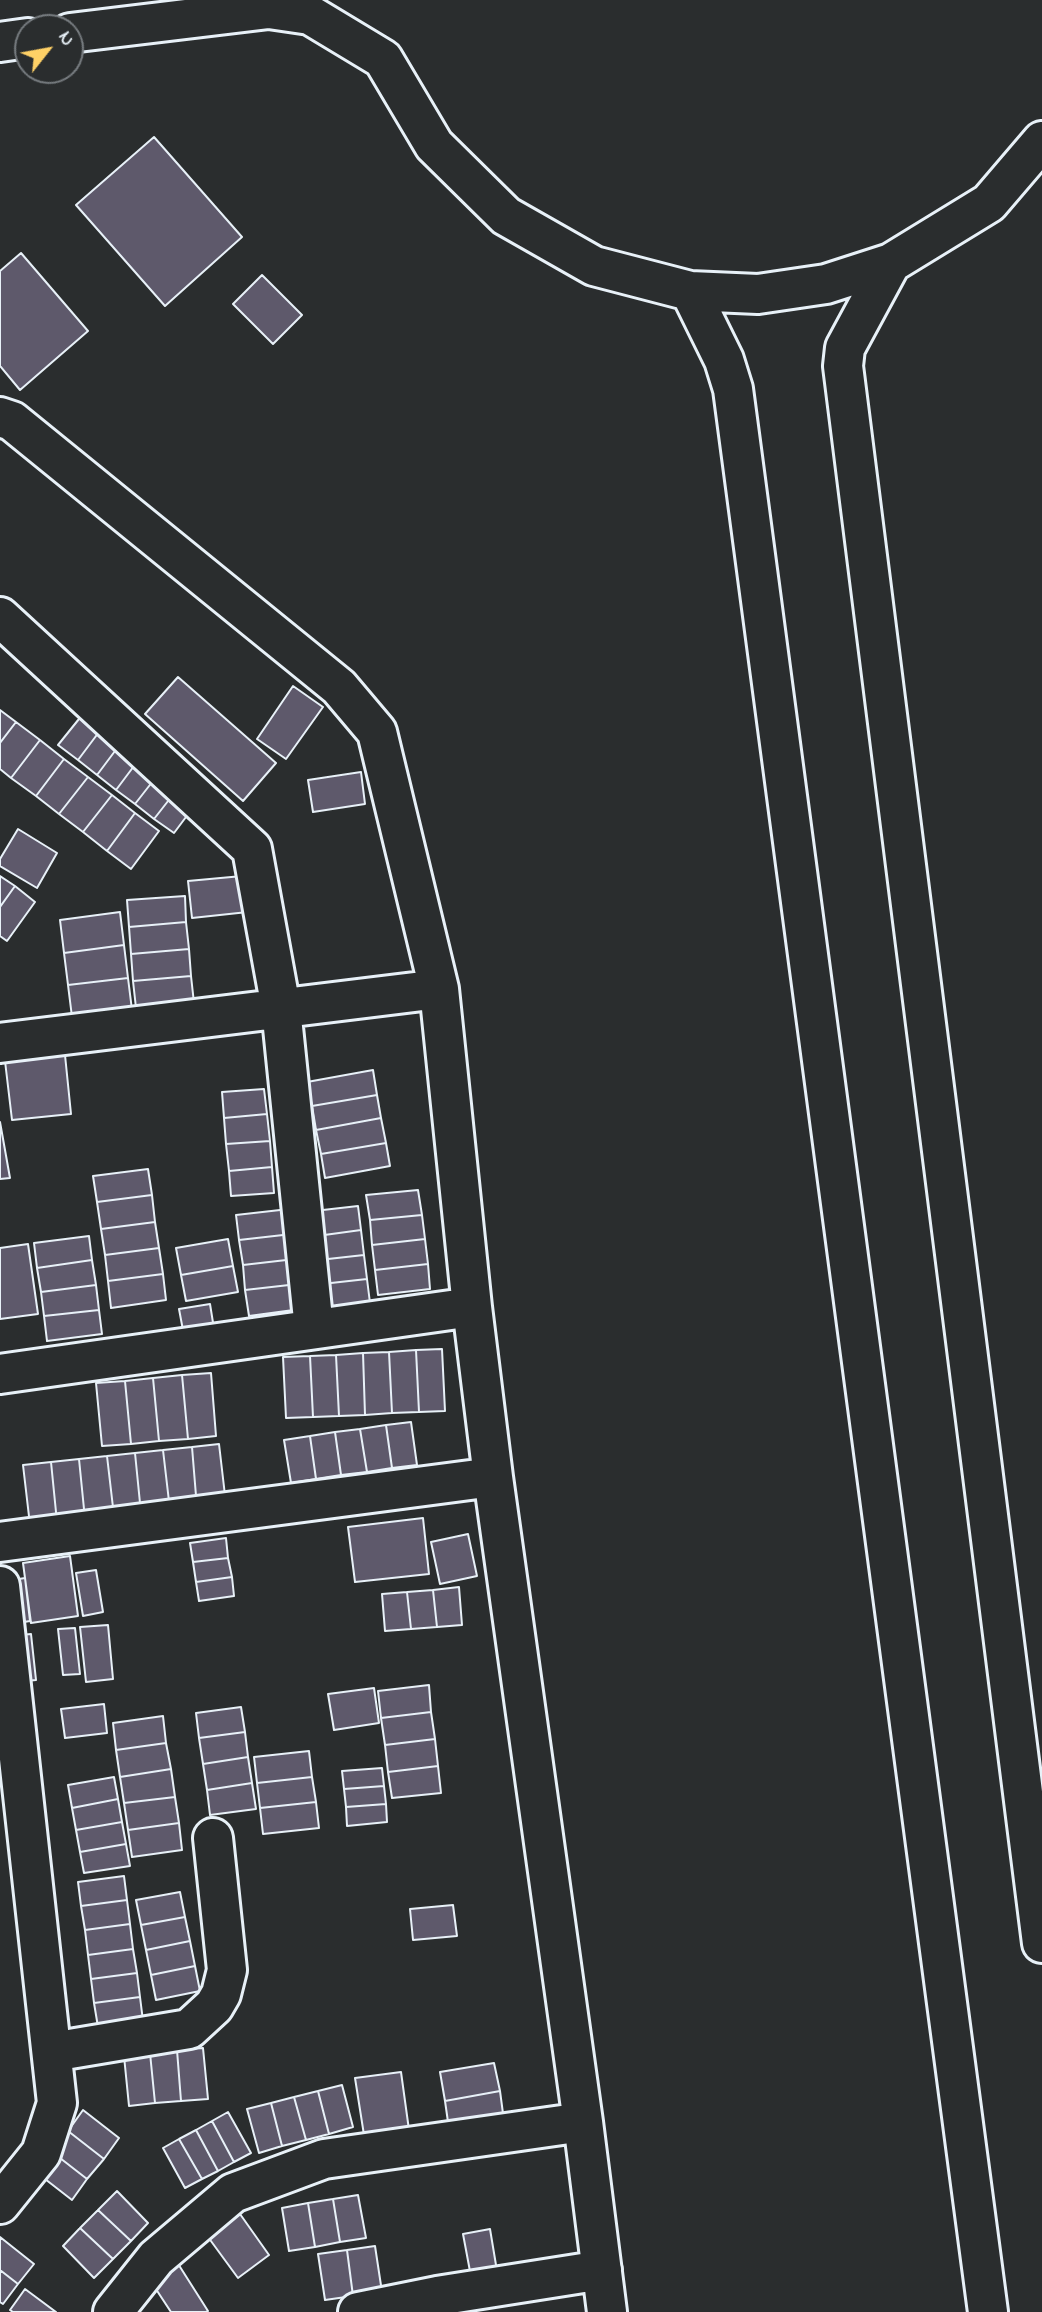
<!DOCTYPE html>
<style>
body{margin:0}
#map{position:relative;width:1042px;height:2312px;overflow:hidden;background:#2a2d2e;font-family:"Indie Flower",sans-serif}
canvas{display:block}
.north{position:absolute;left:14px;top:14px;width:70px;height:70px;box-sizing:border-box;background:#2a2d2e;border:2px solid #767b7f;border-radius:50%;rotate:59deg;font-size:19px;font-weight:700;line-height:28px;text-align:center;color:#e8f1f8}
.north::after{content:'';display:block;margin:auto;width:24px;height:32px;background:#ffd166;clip-path:polygon(50% 0,100% 100%,50% 72%,0 100%)}
</style>
<div id="map">
<canvas width="1042" height="2312"></canvas>
<div class="north">N</div>
</div>
<script>
const c = document.querySelector('canvas').getContext('2d');
c.lineJoin = 'round';
function fill(path, color) { c.fillStyle = color; c.fill(path, 'evenodd'); }
function stroke(path, color, width, dash) { c.strokeStyle = color; c.lineWidth = width; c.lineCap = dash ? 'butt' : 'round'; c.setLineDash(dash || []); c.stroke(path); }
const building = new Path2D(`
 M154,137L242,237L165,306L76,205Z
 M21,253L88,331L20,390L0,366V271Z
 M262,275L302,315L273,344L233,304Z
 M178,677L276,763L243,801L145,714Z
 M293,686L323,707L286,759L257,739Z
 M0,710L16,722L0,743Z
 M83,714L102,728L78,760L58,745Z
 M16,722L40,740L11,778L0,769V743Z
 M102,728L121,743L97,775L78,760Z
 M40,740L64,759L36,796L11,778Z
 M121,743L140,758L116,790L97,775Z
 M140,758L160,772L135,804L116,790Z
 M64,759L88,777L59,814L36,796Z
 M160,772L179,787L154,819L135,804Z
 M361,772L365,804L313,812L308,780Z
 M88,777L112,795L83,832L59,814Z
 M179,787L198,801L174,833L154,819Z
 M112,795L135,813L107,851L83,832Z
 M135,813L159,831L131,869L107,851Z
 M18,829L57,853L37,888L0,866V859Z
 M253,875L257,911L192,918L188,881Z
 M0,876L15,886L0,907Z
 M15,886L35,902L7,941L0,936V907Z
 M185,896L186,922L129,927L127,900Z
 M120,912L124,945L64,953L60,920Z
 M186,922L189,949L131,954L129,927Z
 M124,945L128,978L68,985L64,953Z
 M189,949L191,976L133,981L131,954Z
 M191,976L194,1003L136,1008L133,981Z
 M128,978L132,1010L72,1017L68,985Z
 M65,1055L71,1114L12,1120L5,1061Z
 M373,1070L377,1095L312,1106L307,1082Z
 M264,1089L267,1114L224,1118L222,1092Z
 M377,1095L381,1118L316,1130L312,1106Z
 M267,1114L270,1141L226,1144L224,1118Z
 M381,1118L386,1143L321,1154L316,1130Z
 M0,1122L10,1178L0,1179Z
 M270,1141L272,1167L229,1171L226,1144Z
 M386,1143L390,1166L325,1178L321,1154Z
 M272,1167L274,1193L231,1196L229,1171Z
 M148,1169L152,1195L97,1202L93,1176Z
 M418,1190L422,1215L370,1220L366,1195Z
 M152,1195L155,1222L101,1229L97,1202Z
 M358,1206L361,1230L317,1236L314,1211Z
 M289,1209L292,1234L239,1240L236,1215Z
 M422,1215L425,1239L372,1245L370,1220Z
 M155,1222L159,1248L105,1255L101,1229Z
 M361,1230L364,1255L319,1260L317,1236Z
 M292,1234L295,1259L243,1265L239,1240Z
 M89,1236L92,1260L37,1268L34,1243Z
 M228,1239L233,1266L181,1275L176,1248Z
 M425,1239L428,1264L375,1270L372,1245Z
 M28,1244L38,1314L0,1319V1248Z
 M159,1248L163,1274L108,1281L105,1255Z
 M364,1255L367,1279L322,1284L319,1260Z
 M295,1259L298,1284L245,1290L243,1265Z
 M92,1260L96,1285L41,1292L37,1268Z
 M428,1264L430,1289L378,1295L375,1270Z
 M233,1266L238,1292L186,1301L181,1275Z
 M163,1274L166,1300L111,1308L108,1281Z
 M367,1279L370,1303L325,1309L322,1284Z
 M298,1284L301,1309L249,1316L245,1290Z
 M96,1285L99,1310L44,1316L41,1292Z
 M210,1304L215,1335L185,1341L179,1309Z
 M99,1310L102,1334L47,1341L44,1316Z
 M442,1349L445,1411L419,1412L416,1350Z
 M416,1350L419,1412L392,1413L389,1352Z
 M389,1352L392,1413L365,1415L363,1353Z
 M363,1353L365,1415L339,1416L336,1355Z
 M336,1355L339,1416L313,1417L310,1356Z
 M310,1356L313,1417L286,1418L283,1357Z
 M211,1373L216,1436L188,1439L182,1375Z
 M182,1375L188,1439L159,1441L153,1378Z
 M153,1378L159,1441L131,1444L125,1381Z
 M125,1381L131,1444L102,1446L96,1383Z
 M411,1422L417,1465L392,1468L386,1425Z
 M386,1425L392,1468L367,1472L360,1429Z
 M360,1429L367,1472L341,1475L335,1432Z
 M335,1432L341,1475L316,1479L310,1436Z
 M310,1436L316,1479L291,1483L284,1440Z
 M219,1444L226,1504L197,1508L192,1447Z
 M192,1447L197,1508L170,1510L163,1450Z
 M163,1450L170,1510L141,1513L135,1453Z
 M135,1453L141,1513L114,1516L107,1456Z
 M107,1456L114,1516L85,1519L79,1459Z
 M79,1459L85,1519L57,1522L51,1462Z
 M51,1462L57,1522L30,1525L23,1465Z
 M423,1518L429,1574L355,1582L348,1527Z
 M468,1534L477,1576L440,1584L431,1542Z
 M226,1538L228,1558L193,1562L190,1543Z
 M70,1556L78,1616L31,1623L23,1563Z
 M228,1558L232,1577L196,1582L193,1562Z
 M96,1570L103,1612L83,1616L76,1573Z
 M232,1577L234,1596L199,1601L196,1582Z
 M25,1578L30,1621L6,1625L1,1582Z
 M459,1587L462,1625L437,1627L433,1590Z
 M433,1590L437,1627L411,1629L407,1592Z
 M407,1592L411,1629L385,1631L382,1594Z
 M108,1625L113,1679L86,1682L80,1627Z
 M75,1628L80,1674L63,1675L58,1629Z
 M31,1634L36,1680L17,1682L11,1636Z
 M429,1685L431,1712L381,1718L378,1691Z
 M374,1688L379,1723L334,1730L328,1694Z
 M104,1704L107,1733L65,1738L61,1709Z
 M241,1707L245,1732L199,1738L196,1713Z
 M431,1712L435,1739L385,1745L381,1718Z
 M163,1716L166,1743L116,1750L113,1723Z
 M245,1732L248,1757L203,1764L199,1738Z
 M435,1739L438,1766L388,1772L385,1745Z
 M166,1743L171,1769L120,1777L116,1750Z
 M309,1751L312,1777L257,1783L254,1757Z
 M248,1757L252,1783L207,1790L203,1764Z
 M438,1766L441,1793L392,1798L388,1772Z
 M382,1768L384,1786L344,1789L342,1771Z
 M171,1769L175,1797L124,1803L120,1777Z
 M114,1777L118,1799L72,1808L68,1785Z
 M312,1777L316,1802L260,1808L257,1783Z
 M252,1783L256,1809L210,1815L207,1790Z
 M384,1786L386,1804L346,1807L344,1789Z
 M175,1797L179,1823L128,1830L124,1803Z
 M118,1799L122,1822L76,1830L72,1808Z
 M316,1802L319,1828L263,1834L260,1808Z
 M386,1804L387,1822L347,1826L346,1807Z
 M122,1822L126,1844L80,1852L76,1830Z
 M179,1823L182,1850L132,1857L128,1830Z
 M126,1844L130,1866L84,1873L80,1852Z
 M124,1876L127,1900L81,1906L78,1882Z
 M180,1892L185,1917L141,1925L136,1900Z
 M127,1900L130,1924L85,1930L81,1906Z
 M453,1905L457,1936L413,1940L410,1909Z
 M185,1917L190,1941L146,1950L141,1925Z
 M130,1924L133,1949L88,1955L85,1930Z
 M190,1941L195,1966L151,1975L146,1950Z
 M133,1949L137,1973L91,1979L88,1955Z
 M195,1966L200,1991L156,2000L151,1975Z
 M137,1973L140,1997L94,2003L91,1979Z
 M140,1997L143,2021L98,2027L94,2003Z
 M203,2048L208,2099L181,2101L177,2050Z
 M177,2050L181,2101L155,2103L150,2053Z
 M150,2053L155,2103L129,2106L124,2056Z
 M494,2063L500,2091L445,2101L440,2072Z
 M401,2072L409,2130L364,2135L355,2078Z
 M342,2085L353,2127L329,2134L318,2091Z
 M318,2091L329,2134L306,2140L294,2097Z
 M500,2091L504,2121L449,2129L445,2101Z
 M294,2097L306,2140L282,2146L271,2103Z
 M271,2103L282,2146L259,2153L247,2109Z
 M83,2110L119,2138L104,2159L68,2131Z
 M228,2112L251,2153L234,2162L212,2121Z
 M212,2121L234,2162L218,2171L196,2130Z
 M196,2130L218,2171L202,2179L179,2139Z
 M68,2131L104,2159L87,2179L51,2151Z
 M179,2139L202,2179L185,2188L163,2148Z
 M51,2151L87,2179L72,2200L36,2172Z
 M117,2191L148,2223L131,2241L98,2210Z
 M358,2195L366,2238L340,2242L333,2199Z
 M333,2199L340,2242L315,2247L308,2203Z
 M308,2203L315,2247L289,2251L282,2208Z
 M98,2210L131,2241L113,2259L80,2228Z
 M240,2214L269,2255L238,2278L208,2237Z
 M80,2228L113,2259L94,2278L63,2246Z
 M490,2229L498,2277L472,2282L463,2234Z
 M0,2237L34,2264L18,2284L0,2270Z
 M375,2246L382,2292L353,2296L347,2250Z
 M347,2250L353,2296L325,2300L318,2254Z
 M175,2259L208,2311L206,2312H171L148,2277Z
 M0,2270L18,2284L3,2304L0,2302Z
 M25,2289L56,2312H13L10,2310Z`);
const street = new Path2D(`
 M0,417L12,421L339,687L377,732L439,989L472,1307L493,1477L583,2122L607,2312
 M0,617L252,849L281,1008L314,1329
 M0,1043L439,989
 M0,1374L472,1307
 M0,1542L493,1477
 M0,1586L57,2103L41,2153L0,2204
 M52,2052L189,2029L214,2006L221,1994L227,1970L213,1838
 M113,2312L156,2258L233,2193L324,2159L583,2122
 M358,2312L437,2296L602,2270`);
const secondary = new Path2D(`
 M70,33L269,9L310,15L383,59L434,145L506,216L594,266L690,291L758,294L826,284L891,263L989,203L1042,141
 M0,42L28,38
 M891,263L845,348L843,366L1042,1943
 M690,291L724,360L733,389L988,2312`);
fill(building, '#5e596b');
stroke(building, '#e8f1f8', 2);
stroke(street, '#e8f1f8', 44);
stroke(secondary, '#e8f1f8', 44);
stroke(street, '#2a2d2e', 38);
stroke(secondary, '#2a2d2e', 38);
</script>
